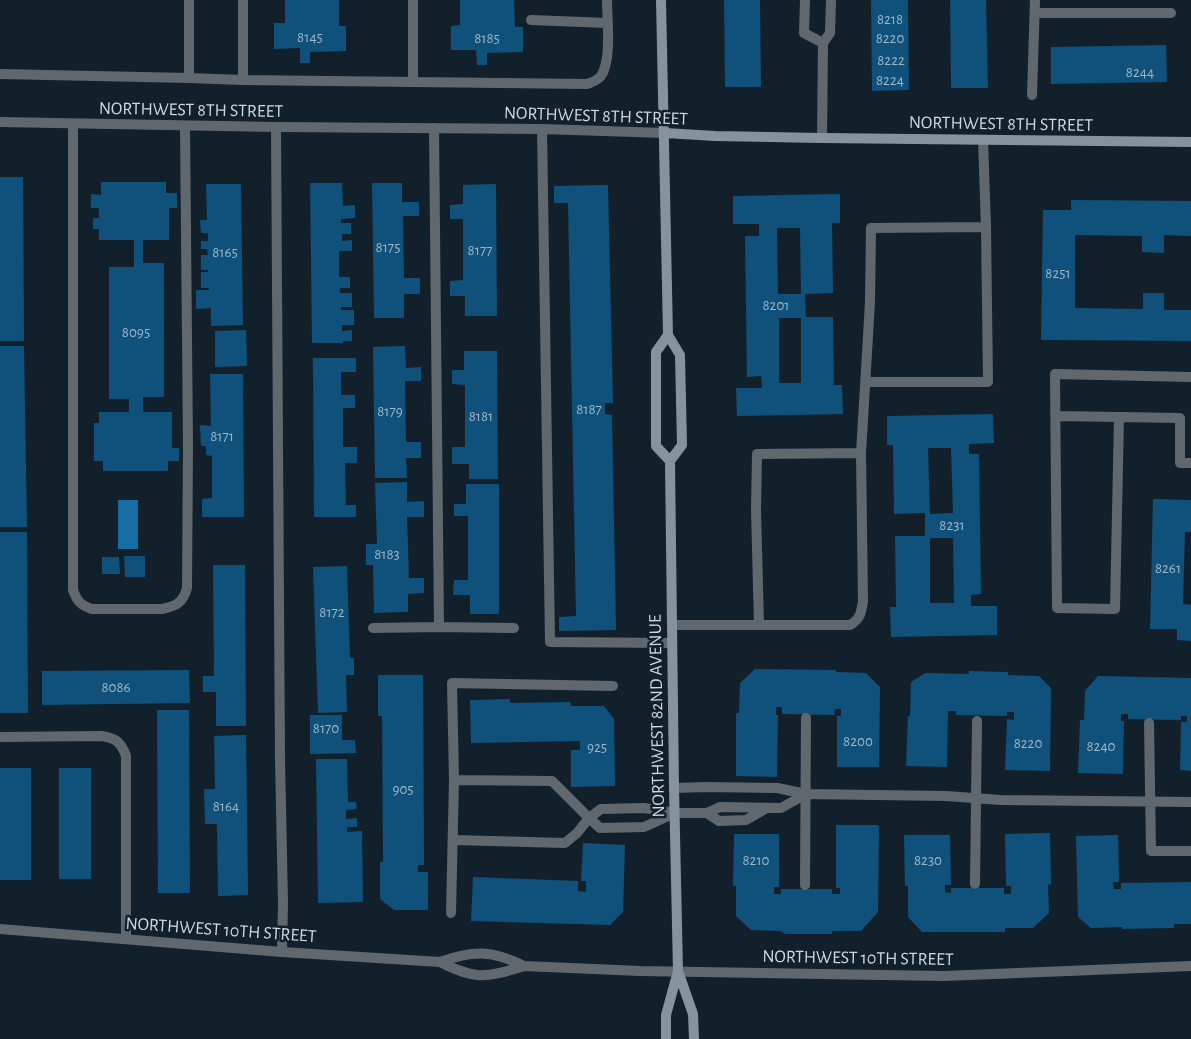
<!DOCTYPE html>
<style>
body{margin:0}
canvas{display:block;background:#12202b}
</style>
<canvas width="1191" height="1039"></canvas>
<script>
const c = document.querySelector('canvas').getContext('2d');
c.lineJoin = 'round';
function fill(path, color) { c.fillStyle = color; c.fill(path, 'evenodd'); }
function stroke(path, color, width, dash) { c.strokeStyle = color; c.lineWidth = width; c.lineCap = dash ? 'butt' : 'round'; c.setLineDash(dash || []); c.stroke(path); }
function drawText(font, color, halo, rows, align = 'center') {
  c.font = font + ' "Alegreya Sans",sans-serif'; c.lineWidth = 5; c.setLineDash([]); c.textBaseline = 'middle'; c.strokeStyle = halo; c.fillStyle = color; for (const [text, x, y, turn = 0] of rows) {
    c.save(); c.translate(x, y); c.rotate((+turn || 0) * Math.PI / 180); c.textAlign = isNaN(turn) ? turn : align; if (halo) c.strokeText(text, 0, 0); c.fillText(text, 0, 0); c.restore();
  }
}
const water = new Path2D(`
 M118,500H138V549H118Z`);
const building = new Path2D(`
 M285,0H339V26H346V51L310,52V63H300V48L274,49V23H285Z
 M460,0H514L515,27H523V52L487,53V65H477L476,50H451V26L460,25Z
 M724,0H760L761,87H725Z
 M871,0H908L909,90L872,91Z
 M950,0H986L988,88H951Z
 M1166,45L1167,82L1051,84V47Z
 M0,177H23L24,341H0Z
 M101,182H166V193H177V208H169V240H143V263H164V397H143V412H172V448H179V461H168V471H103V461H94V423H99V412H129V399H109V267H134V240H99V229H93V218H99V208H91V194L101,195Z
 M310,183H342L343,206L355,205V218L341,219V223H351V234H342V241L352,240V251H339V277H350V288H340V293H352V307H341V310H354V325H342V331L352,330V341H343V343H312Z
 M372,183H402V202H419V216H403L404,278H420V294H404V318H374Z
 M206,184H241L243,325L211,326V308L196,309V290H209V288H201V272H208V270H201V255H208L207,249H201V241H208V233H201L200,220H207Z
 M496,184L497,316H465V296H450V281L463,280V219H450V205L463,204V185Z
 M608,185L613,403H605V414L612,415L616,630L559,631V617L576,616L568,203H554V186Z
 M840,194V223H832L833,293L805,294L806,317H833L834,385H842L843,414L737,416L736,388H762L761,376L747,377L745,236H759V224H733V196ZM777,228H800L801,294H778ZM779,318H801V383H779Z
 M1071,200L1191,201V236L1164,235V253L1142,252V236L1075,235V308L1143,309V293H1164V310H1191V341L1041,340L1043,210H1071Z
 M246,330L247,366L215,367V331Z
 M0,346H24L27,527H0Z
 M405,346L406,368L421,367V381H405L406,442H421V458H406L407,478H375L373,347Z
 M464,351H497L498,479H469V464H452V447H465V385L452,384V370H464Z
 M313,358H356V372H341V395H355V408H343V447H357V463H345L346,505H356V517H314Z
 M210,374H243L244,517H202V499L212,498V456L206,455V446H201L200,425L211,426Z
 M993,414L994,443L969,444V454H979L981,594L971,595V606H997V635L891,637L890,607H896L895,536H925V513L894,514L893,445H887V416ZM928,448H951L953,513L930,514ZM930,538H953L954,603H930Z
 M407,482V502L424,501V517H407L409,578H424V593L408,594V612L374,613L373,565H366V544H377L375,483Z
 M466,484H499V614H470V595H453L454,580H468V516H454V504H466Z
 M1153,499L1191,500V532H1185L1183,604L1191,605V641L1177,640V629H1150Z
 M0,532H27L28,713H0Z
 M124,556H145V577H125Z
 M102,557H119L120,574H102Z
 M213,565H245L246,726H216V692H203V676H214Z
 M347,566L350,658H354V675H346L347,712L318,713L313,567Z
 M755,669L836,670V672L866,673L880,687L879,767H837V716H841V709H835L834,715L782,714V707H776V715H778L777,777L736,776V713H739L740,683Z
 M189,670L190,703L42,705V671Z
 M969,671L1008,672V675L1039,676L1051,688L1050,771L1005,770L1007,719L1014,720V712H1007V716L956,715V711H948L947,767L906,766L908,716H910L911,682L925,673L969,674Z
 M378,675H423L424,865H418V872H428V910H394L380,899V862H383L382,716H378Z
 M1098,676L1191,678V771L1180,770L1181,722H1187V716H1181V720L1128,719V714H1121V721H1124L1123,774L1078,773L1080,720H1084L1085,691Z
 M510,699V703L570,702L571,706H604L614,719L615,786L571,787V750H580V741L471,743L470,700Z
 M157,710H189L190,893H158Z
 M310,715H342V740H355L356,753L310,754Z
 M246,735L248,895L218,896L217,824H205L204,789H215L214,736Z
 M316,759H347L348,802H356L357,809L346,810V819L357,818V827H347V832L362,831L363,902L318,903Z
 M0,768H31V880H0Z
 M59,768H91V879H59Z
 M836,825H877L879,826L878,912L861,931H832V934H785L781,931L751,930L736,916V886H733L734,834H779V887H774V894H781V889H832V894H840V888H836Z
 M1050,833L1051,885L1048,884L1049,913L1033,928H1005V932H922L908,917V886H905L904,835H950L951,885H945V892L951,893V888H1004V894H1011V886H1006L1005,834Z
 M1118,835L1119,882H1113L1114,889H1121V883L1191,882V924H1174V928L1122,929V927L1091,928L1078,917L1076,836Z
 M583,843L625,845L623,912L610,925L471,921L473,877L578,881V891L586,892V881H581Z`);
const lane = new Path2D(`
 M805,0L804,33L823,43L830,33L831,0
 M1035,13H1171
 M531,20L607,23
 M0,74L189,78V0
 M189,78L243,80V0
 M243,80L587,84C592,82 597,81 601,76C612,60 607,19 607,0
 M413,81V0
 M1032,95L1035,0
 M73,124V590C77,601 80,605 92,609H162C176,606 183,603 187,588L188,445L185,126
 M276,127L280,760L283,902L282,952
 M434,128L439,627L514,628
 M542,129L550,642L672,643
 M822,138L823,43
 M1191,377L1055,374L1057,608L1115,609L1119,417L1180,418V463H1191
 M866,382H988L986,227
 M1056,416L1119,417
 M672,625H850C861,618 861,613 863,601L861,453L870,302L871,228L986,227L983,140
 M759,625L756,510L757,454L861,453
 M373,628L439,627
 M1149,723L1151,851H1191
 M0,737L101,736C116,738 121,742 126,756V939
 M454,780L552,781L589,818L600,828L644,827L675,813
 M674,788L706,787L777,788L806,794L946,796L1001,800L1191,802
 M707,813L719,821L746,820L767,808
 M453,840L565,843L577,833L589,818L601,809L644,808L675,813H707L720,807L781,808L806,794
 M975,884L977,721
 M805,885L806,718
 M451,913L454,780L452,683L613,686`);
const street = new Path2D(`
 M0,122L276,127L542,129L665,133
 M0,929L282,952L440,962C475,980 487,978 524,966L640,971L944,976L1191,966
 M440,962C473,950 492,950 524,966`);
const secondary = new Path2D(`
 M661,0L668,335L680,355L682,445L670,461L656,446V352L668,335
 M665,133L715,136L822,138L1191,142
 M678,971L693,1014L694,1039
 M666,1039V1015L678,971L674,788L670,461`);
const numberNames = [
 ["8218",890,19],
 ["8145",310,37],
 ["8185",487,38],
 ["8220",890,38],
 ["8222",891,60],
 ["8244",1140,72],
 ["8224",890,80],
 ["8175",388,247],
 ["8177",480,250],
 ["8165",225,252],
 ["8251",1058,273],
 ["8201",776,305],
 ["8095",136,332],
 ["8187",589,409],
 ["8179",390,411],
 ["8181",481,416],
 ["8171",222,436],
 ["8231",952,525],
 ["8183",387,554],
 ["8261",1168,568],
 ["8172",332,612],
 ["8086",116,687],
 ["8170",326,728],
 ["8200",858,741],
 ["8220",1028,743],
 ["8240",1101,746],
 ["925",597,747],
 ["905",403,789],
 ["8164",226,806],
 ["8210",756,860],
 ["8230",928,860]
];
const streetNames = [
 ["NORTHWEST 8TH STREET",191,110,1],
 ["NORTHWEST 8TH STREET",596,116,2],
 ["NORTHWEST 8TH STREET",1001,124,1],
 ["NORTHWEST 82ND AVENUE",657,716,-91],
 ["NORTHWEST 10TH STREET",221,930,4],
 ["NORTHWEST 10TH STREET",858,958,1]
];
fill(water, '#166da3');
fill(building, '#0f517a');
stroke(lane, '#60686e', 10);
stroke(street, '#60686e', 10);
stroke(secondary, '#86929c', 10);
drawText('15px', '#9eb6c6', null, numberNames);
drawText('18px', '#ced8df', '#12202b', streetNames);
</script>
